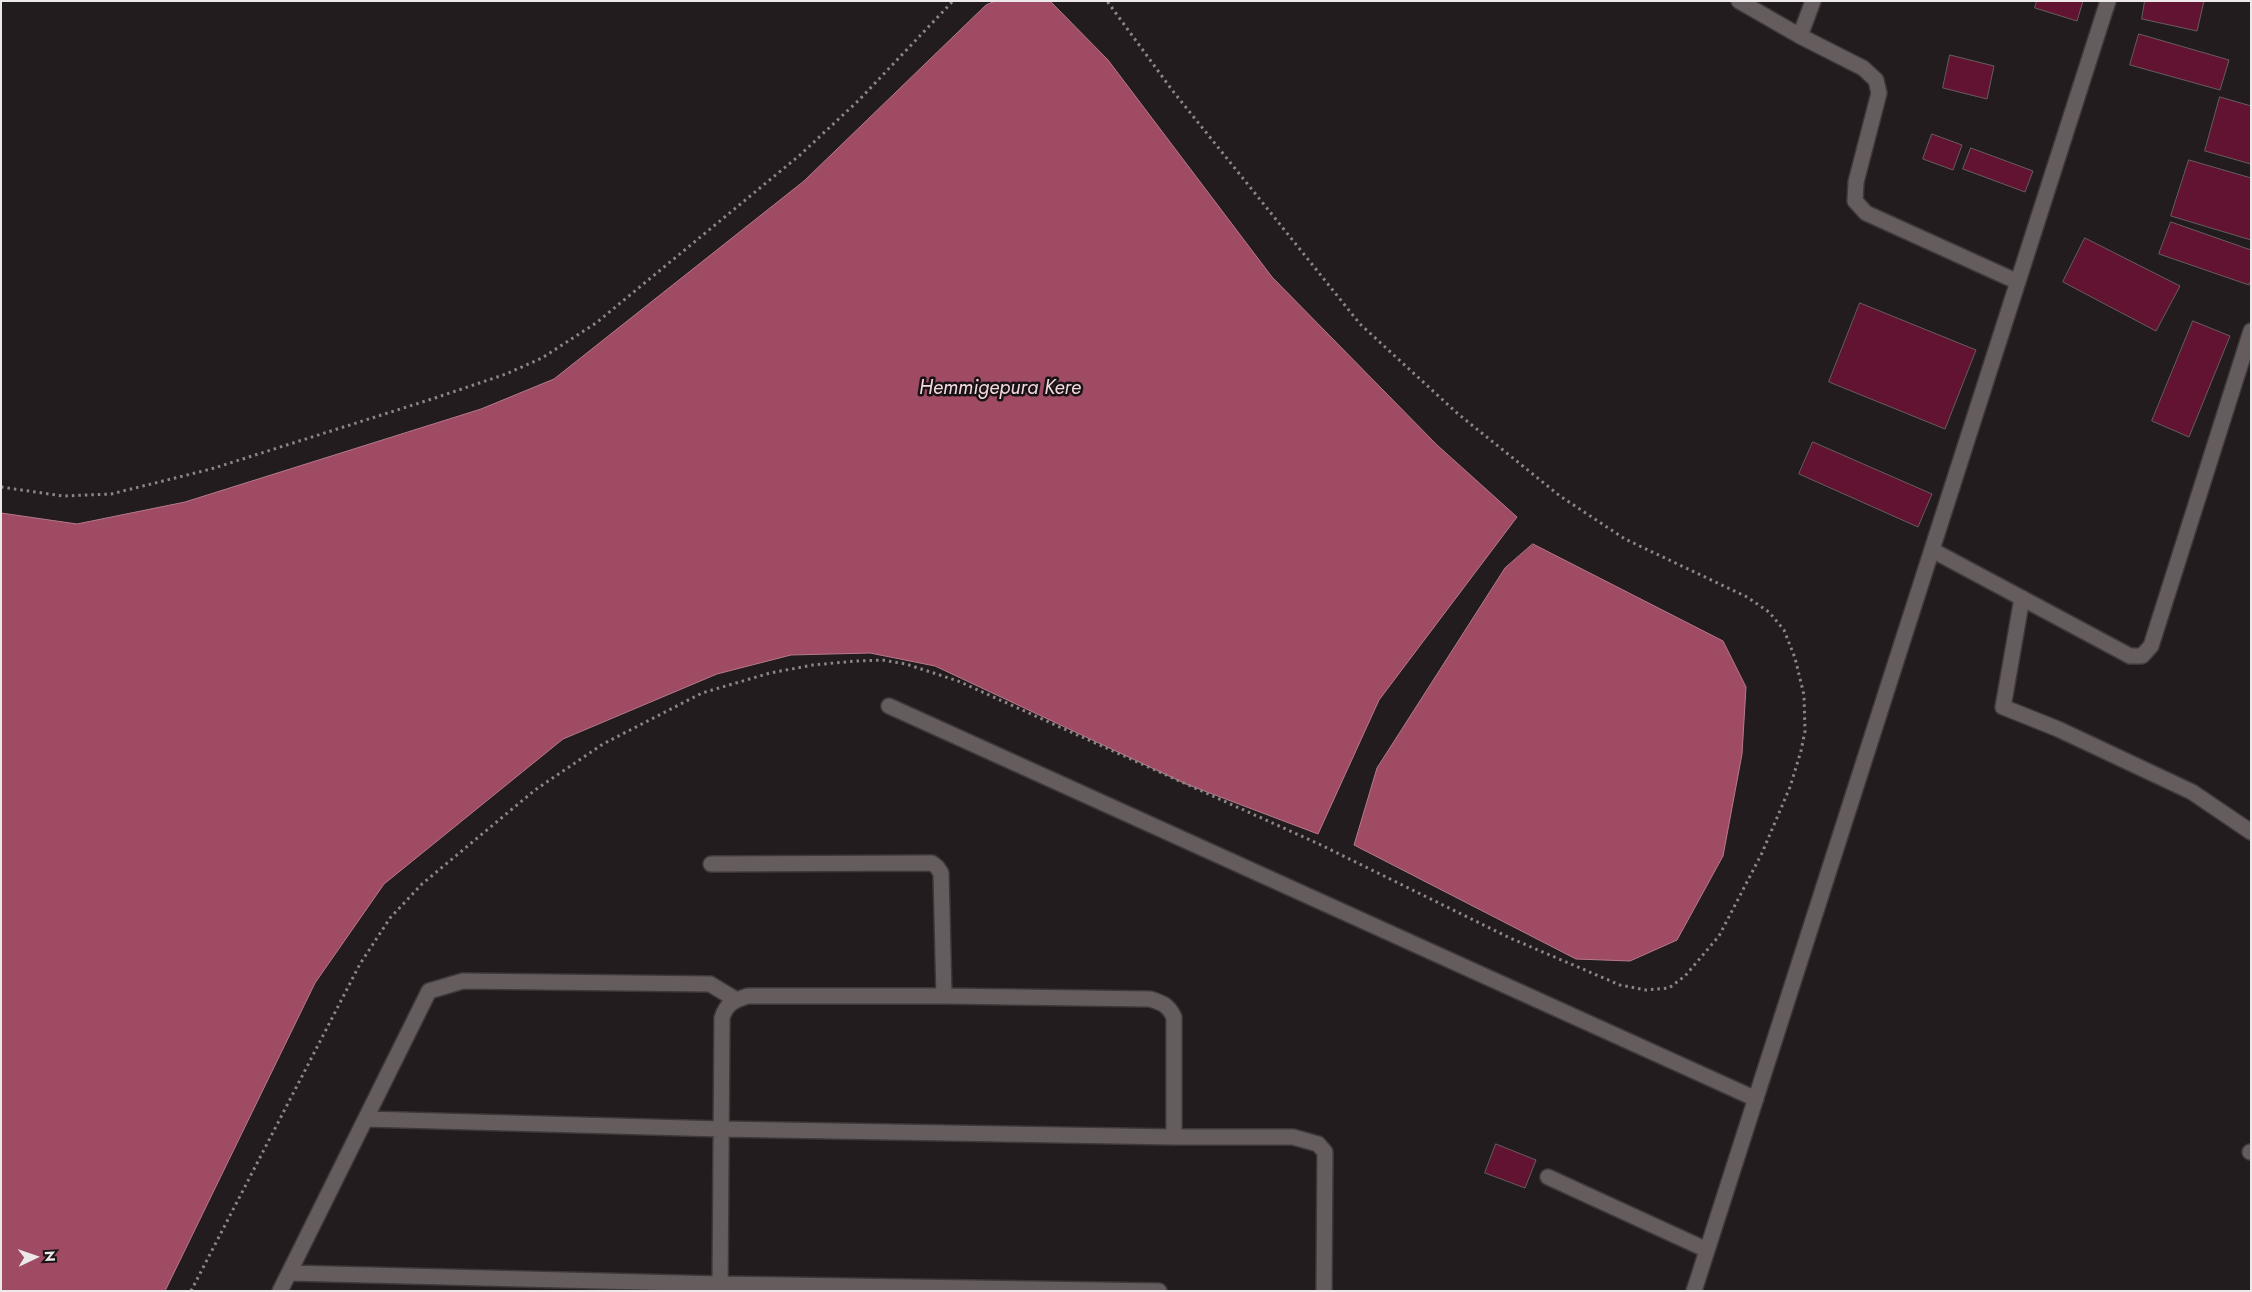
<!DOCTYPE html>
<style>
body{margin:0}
#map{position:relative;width:2252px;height:1292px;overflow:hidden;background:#231c1e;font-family:Jost,sans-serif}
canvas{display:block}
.frame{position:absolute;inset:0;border:2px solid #ede8e9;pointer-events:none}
.north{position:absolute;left:10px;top:1232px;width:50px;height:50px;-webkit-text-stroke:4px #1a1315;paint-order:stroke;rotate:87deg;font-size:14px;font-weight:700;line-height:20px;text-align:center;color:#ede8e9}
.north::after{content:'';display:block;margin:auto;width:18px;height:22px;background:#ede8e9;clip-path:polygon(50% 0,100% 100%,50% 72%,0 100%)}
</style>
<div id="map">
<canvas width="2252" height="1292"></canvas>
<div class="frame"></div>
<div class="north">N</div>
</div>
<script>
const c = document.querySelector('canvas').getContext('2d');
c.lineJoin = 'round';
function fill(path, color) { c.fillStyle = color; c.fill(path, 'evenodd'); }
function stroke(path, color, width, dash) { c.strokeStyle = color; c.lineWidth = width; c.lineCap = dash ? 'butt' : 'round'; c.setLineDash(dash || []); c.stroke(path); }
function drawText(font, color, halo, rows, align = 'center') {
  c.font = font + ' Jost,sans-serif'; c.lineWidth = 5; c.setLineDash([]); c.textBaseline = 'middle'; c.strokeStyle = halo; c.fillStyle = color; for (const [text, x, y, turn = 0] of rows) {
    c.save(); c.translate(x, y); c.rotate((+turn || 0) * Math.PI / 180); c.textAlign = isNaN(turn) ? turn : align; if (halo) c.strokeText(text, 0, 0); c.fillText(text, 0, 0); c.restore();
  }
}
const water = new Path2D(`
 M996,1H1050L1108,60L1272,277L1437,445L1517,517L1379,700L1318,834L1186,784L935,666L870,653L791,655L717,674L563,739L384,884L315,983L165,1291H1V513L77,524L185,502L481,409L554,379L804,181L986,5Z
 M1533,544L1723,641L1746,687L1742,754L1723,856L1677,940L1630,961L1576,959L1354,845L1377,768L1505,568Z`);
const building = new Path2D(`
 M2037,1H2083L2077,21L2035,8Z
 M2145,1H2204L2197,31L2142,19Z
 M2139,34L2229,60L2220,90L2130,65Z
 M1950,55L1994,66L1987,99L1943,88Z
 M2220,97L2251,106V164L2205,151Z
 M1932,134L1962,145L1953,170L1923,159Z
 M1971,148L2033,171L2025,192L1963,169Z
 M2189,160L2251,178V240L2171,216Z
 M2171,222L2251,250V280L2249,285L2159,254Z
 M2085,238L2180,286L2156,331L2063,282Z
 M1860,303L1976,350L1945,429L1829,382Z
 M2193,321L2230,336L2189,437L2152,421Z
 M1813,442L1932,494L1918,527L1799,474Z
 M1496,1144L1536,1160L1525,1188L1485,1173Z`);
const path = new Path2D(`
 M1,487L63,496L111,494L211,469L435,398L506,374L542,358L596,323L800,155L859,100L953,1
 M191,1291L360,964L390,918L422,884L535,790L603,744L702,693L770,673L813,665L856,661L882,660L906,664L958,681L1319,844L1510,938L1620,985L1646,990L1669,988L1685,976L1719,936L1762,853L1790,787L1801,751L1805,731L1804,695L1795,658L1784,630L1769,612L1747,597L1625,539L1560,496L1457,413L1360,324L1172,90L1107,1`);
const minor = new Path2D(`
 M1739,1L1800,36L1863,68L1876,80L1879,93L1856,182L1855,201L1866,213L2018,282
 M1800,36L1813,1
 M1932,550L2130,656H2142L2151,646L2251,331
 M2022,598L2003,707L2058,729L2192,792L2251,832
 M889,706L1756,1099
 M711,864L932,863L937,867L941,873L944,996
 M366,1119L721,1129L1174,1137H1293L1318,1144L1325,1152L1324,1291
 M2250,1152H2251
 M1548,1177L1707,1250
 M289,1273L720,1284L1159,1291
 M280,1291L429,991L463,981L710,984L735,999
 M720,1291L722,1018C726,1004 734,1000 748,996H944L1150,999C1163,1003 1168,1005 1174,1017V1137
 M1694,1291L2108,1`);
const waterNames = [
 ["Hemmigepura Kere",1000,389]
];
fill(water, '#9f4b64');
stroke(water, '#b67a8c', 1);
fill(building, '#621331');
stroke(building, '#665d5f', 1);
stroke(minor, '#3e383a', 18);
stroke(path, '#8b8586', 3, [2.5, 4]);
stroke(minor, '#655c5e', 15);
drawText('italic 20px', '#f3d9df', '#1a1315', waterNames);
</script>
